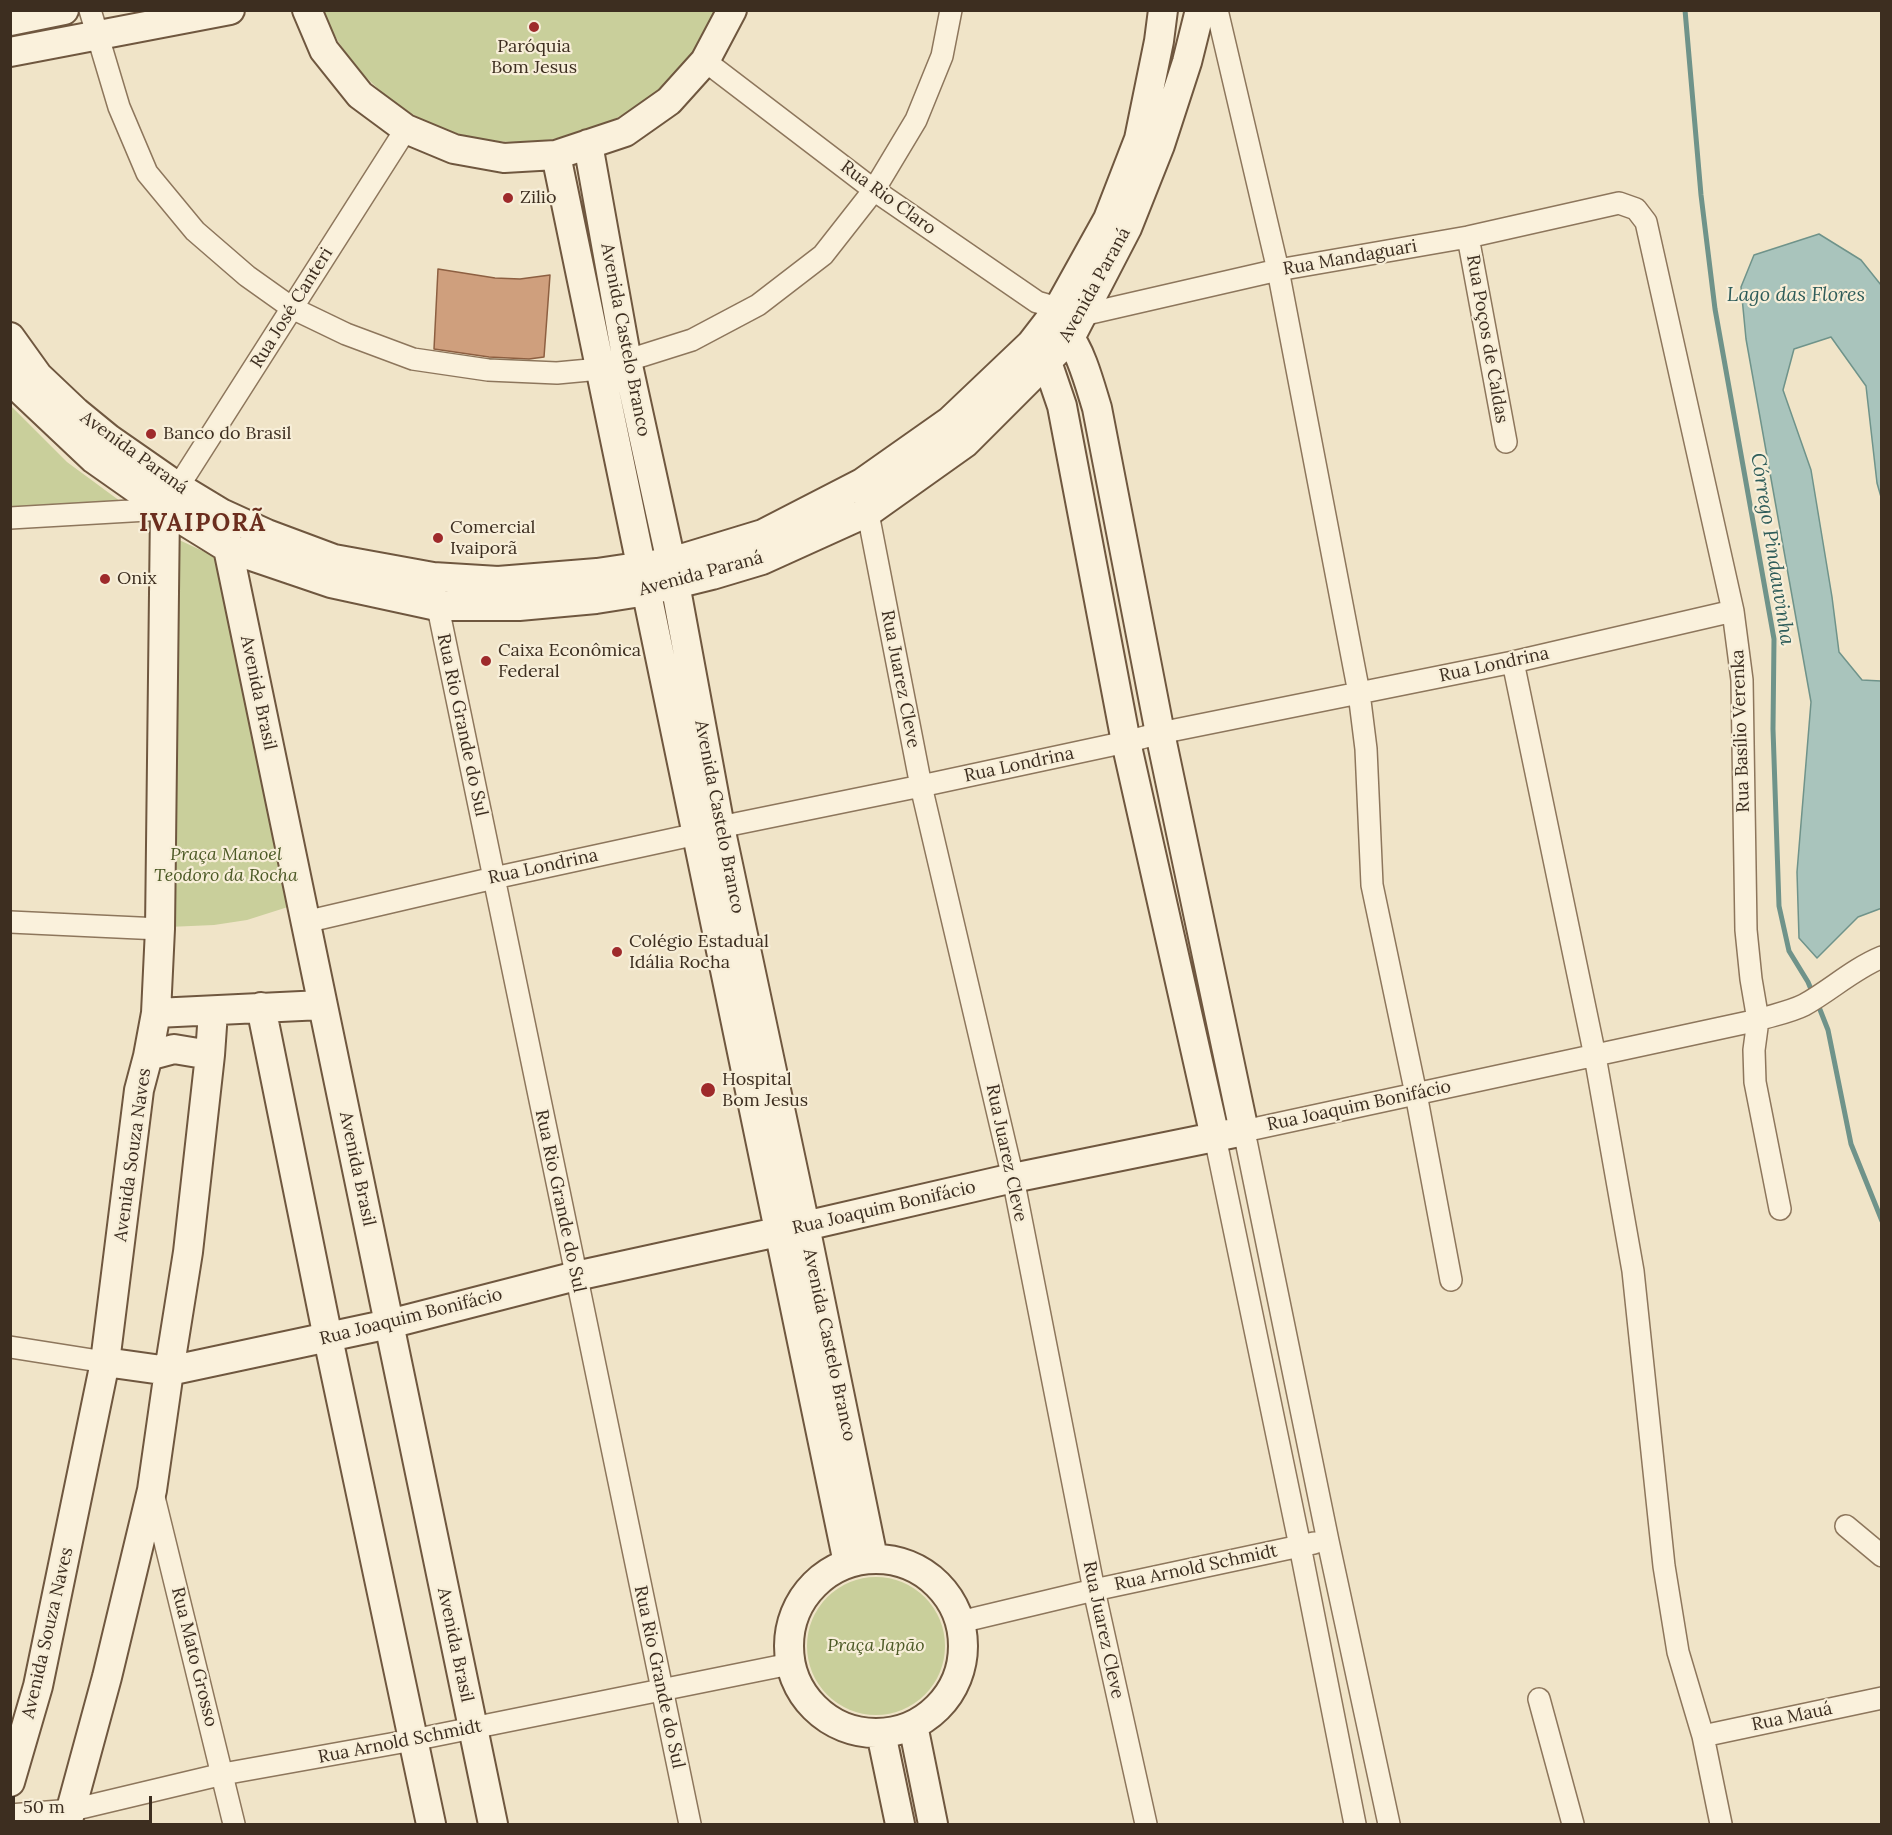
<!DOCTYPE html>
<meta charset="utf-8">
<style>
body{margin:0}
#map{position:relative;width:1892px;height:1835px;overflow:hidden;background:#f0e4c8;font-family:Lora,serif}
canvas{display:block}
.frame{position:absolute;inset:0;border:12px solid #3d2e20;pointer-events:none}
.scale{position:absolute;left:12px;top:1796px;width:140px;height:27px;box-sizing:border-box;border:3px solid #3d2e20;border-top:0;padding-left:8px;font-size:18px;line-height:21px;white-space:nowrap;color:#3d2e20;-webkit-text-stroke:4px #f7eed8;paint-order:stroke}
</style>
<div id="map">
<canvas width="1892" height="1835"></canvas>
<div class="frame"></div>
<div class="scale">50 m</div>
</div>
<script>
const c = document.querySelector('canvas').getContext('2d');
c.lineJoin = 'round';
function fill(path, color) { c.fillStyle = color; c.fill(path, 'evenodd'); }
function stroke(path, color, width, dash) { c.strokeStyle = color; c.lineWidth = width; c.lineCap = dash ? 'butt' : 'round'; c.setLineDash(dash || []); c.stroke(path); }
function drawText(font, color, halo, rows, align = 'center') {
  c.font = font + ' Lora,serif'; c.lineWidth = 4.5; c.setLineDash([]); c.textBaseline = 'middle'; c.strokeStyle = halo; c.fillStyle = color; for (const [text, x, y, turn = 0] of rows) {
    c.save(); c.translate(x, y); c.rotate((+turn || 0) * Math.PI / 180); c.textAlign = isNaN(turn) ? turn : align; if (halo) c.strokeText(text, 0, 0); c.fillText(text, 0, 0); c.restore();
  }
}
const green = new Path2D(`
 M323,11H715C660,146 481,187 374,85C352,64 334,39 323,11Z
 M10,405L67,462L124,504L11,509Z
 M177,539L220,559L291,906L247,920L214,925L168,927Z
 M807 1646a69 69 0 1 1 138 0a69 69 0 1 1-138 0Z`);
const water = new Path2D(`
 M1819,234L1861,260L1881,285V497L1877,483L1866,386L1831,337L1794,349L1783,390L1811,470L1832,597L1839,652L1862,680L1881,681L1882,908L1858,917L1817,958L1799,938L1797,872L1811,702L1746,339L1741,287L1754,255Z`);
const stream = new Path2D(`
 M1685,10L1701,195L1715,309L1774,639L1773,729L1779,906L1789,951L1808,982L1813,994
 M1817,1002L1828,1030L1851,1144L1882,1221`);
const building = new Path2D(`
 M438,269L495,278L520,279L550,275L544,357L529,359L489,357L434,349Z`);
const street = new Path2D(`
 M90,10L119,107L147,173L195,231L247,276L292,308L346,334L413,359L488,370L557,373L600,369L692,340L758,305L823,255L874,190L916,120L942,56L951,10
 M1217,10L1278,270L1359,693L1366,749L1372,885L1416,1094L1451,1280
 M705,61L874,190L1037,302L1082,315L1278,270L1468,237L1619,203L1636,209L1646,222L1733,611L1742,680L1746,930L1751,979L1758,1020L1754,1050L1755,1082L1780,1209
 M1468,237L1506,442
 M178,487L406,129
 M865,498L921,786L1013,1178L1094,1590L1146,1824
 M10,518L165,509
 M435,593L690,1824
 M1513,662L1595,1056L1633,1271L1664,1566L1678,1652L1703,1736L1721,1824
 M10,922L160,929
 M305,922L494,878L697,834L720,827L921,786L1126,742L1160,733L1513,662L1733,611
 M1215,1137L1300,1546L1355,1824
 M10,1347L105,1362
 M153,1493L234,1824
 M1846,1526L1882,1556
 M960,1622L1094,1590L1314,1543
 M1539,1699L1573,1824
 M1703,1736L1882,1698
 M10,1815L72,1810L223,1774L413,1740L790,1664
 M1389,1824L1328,1541L1244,1131L1758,1020C1773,1015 1790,1012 1804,1005C1831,990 1853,969 1882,957`);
const secondary = new Path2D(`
 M307,10L324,50L360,95L406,129L454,149L504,158L556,155L625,132L669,101L705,61L732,10
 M10,21L64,10
 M10,52L230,10
 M588,144L627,361L671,562L720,827L805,1226L873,1558
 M556,155L848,1563
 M10,337L38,376L76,412L109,439L178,487L221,513L267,534L334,559L433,577L498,581L597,573L671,562L763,534L862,483L950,421L1031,344L1058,309L1108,219L1139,139L1159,41L1163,10
 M1036,349L1047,362L1062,406L1126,742L1215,1137
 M10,377L23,392L94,459L165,509L228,548L331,583L437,606H519L596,599L647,591L712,575L762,560L868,512L965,443L1070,338L1127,228L1160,145L1187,62L1200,10
 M225,534L493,1824
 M261,1007L328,1338L431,1824
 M156,1013L322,1005
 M148,1056L174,1049L210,1055
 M105,1362L169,1371L389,1324L576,1276L805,1226L1013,1178L1244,1131L1160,733L1097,408C1091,389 1081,350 1068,336C1062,330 1056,326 1048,322
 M789 1646a87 87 0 1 1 174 0a87 87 0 1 1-174 0Z
 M913,1725L933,1824
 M881,1733L900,1824
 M10,1782L38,1686L105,1362L139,1090L148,1056L156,1013L160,929L165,509L173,496
 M67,1824L107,1677L152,1490L169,1371L188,1252L210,1055L213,1012`);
const markers = [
 [534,27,6,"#9e2a2b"],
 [508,198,6,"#9e2a2b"],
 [151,434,6,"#9e2a2b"],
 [438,538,6,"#9e2a2b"],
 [105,579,6,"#9e2a2b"],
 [486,661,6,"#9e2a2b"],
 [617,952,6,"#9e2a2b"],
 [708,1090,8,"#9e2a2b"]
];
const poiNames = [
 ["Paróquia",534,47,"center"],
 ["Bom Jesus",534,68,"center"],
 ["Zilio",520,198],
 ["Banco do Brasil",163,434],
 ["Comercial",450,528],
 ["Ivaiporã",450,549],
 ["Onix",117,579],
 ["Caixa Econômica",498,651],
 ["Federal",498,672],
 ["Colégio Estadual",629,942],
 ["Idália Rocha",629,963],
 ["Hospital",722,1080],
 ["Bom Jesus",722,1101]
];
const streetNames = [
 ["Rua Rio Claro",888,198,36],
 ["Rua Mandaguari",1350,258,-10],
 ["Avenida Paraná",1095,285,-61],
 ["Rua José Canteri",292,308,-58],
 ["Rua Poços de Caldas",1487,339,80],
 ["Avenida Castelo Branco",625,340,79],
 ["Avenida Paraná",134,453,36],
 ["Avenida Paraná",701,574,-15],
 ["Rua Londrina",1494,665,-12],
 ["Rua Juarez Cleve",900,679,79],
 ["Avenida Brasil",258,693,78],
 ["Rua Rio Grande do Sul",462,725,78],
 ["Rua Basílio Verenka",1741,731,-92],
 ["Rua Londrina",1019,765,-12],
 ["Avenida Castelo Branco",719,817,79],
 ["Rua Londrina",543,867,-12],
 ["Rua Joaquim Bonifácio",1359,1106,-12],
 ["Rua Juarez Cleve",1006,1153,78],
 ["Avenida Souza Naves",133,1155,-82],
 ["Avenida Brasil",357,1169,78],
 ["Rua Rio Grande do Sul",560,1201,78],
 ["Rua Joaquim Bonifácio",884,1208,-13],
 ["Rua Joaquim Bonifácio",411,1317,-14],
 ["Avenida Castelo Branco",829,1345,78],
 ["Rua Arnold Schmidt",1196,1568,-12],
 ["Rua Juarez Cleve",1103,1630,78],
 ["Avenida Souza Naves",48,1633,-77],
 ["Avenida Brasil",455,1645,78],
 ["Rua Mato Grosso",194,1657,76],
 ["Rua Rio Grande do Sul",659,1677,78],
 ["Rua Mauá",1792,1717,-12],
 ["Rua Arnold Schmidt",400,1742,-11]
];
const parkNames = [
 ["Praça Manoel",226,855],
 ["Teodoro da Rocha",226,876],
 ["Praça Japão",876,1646]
];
const waterNames = [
 ["Lago das Flores",1796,295],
 ["Córrego Pindauvinha",1772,549,81]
];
const districtNames = [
 ["IVAIPORÃ",203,524]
];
fill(green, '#c9cf9b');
fill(water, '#a9c4bc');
stroke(water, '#6f938a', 1.5);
stroke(stream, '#6f938a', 5);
fill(building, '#cf9f7d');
stroke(building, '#8d5f41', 1.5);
stroke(street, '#8d765c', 24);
stroke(secondary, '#6f573f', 32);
stroke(street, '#faf1dc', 21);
stroke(secondary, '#faf1dc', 28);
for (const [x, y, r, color] of markers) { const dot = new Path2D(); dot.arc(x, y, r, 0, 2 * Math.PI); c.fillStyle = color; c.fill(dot); stroke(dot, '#f7eed8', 2); }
drawText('18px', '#3d2e20', '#f7eed8', poiNames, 'left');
drawText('18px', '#3d2e20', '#f7eed8', streetNames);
drawText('italic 18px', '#4d5a26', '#f7eed8', parkNames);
drawText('italic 20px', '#2f5d5a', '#f7eed8', waterNames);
c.letterSpacing = '1.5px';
drawText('bold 24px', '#6b2e1e', '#f7eed8', districtNames);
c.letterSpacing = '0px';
</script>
